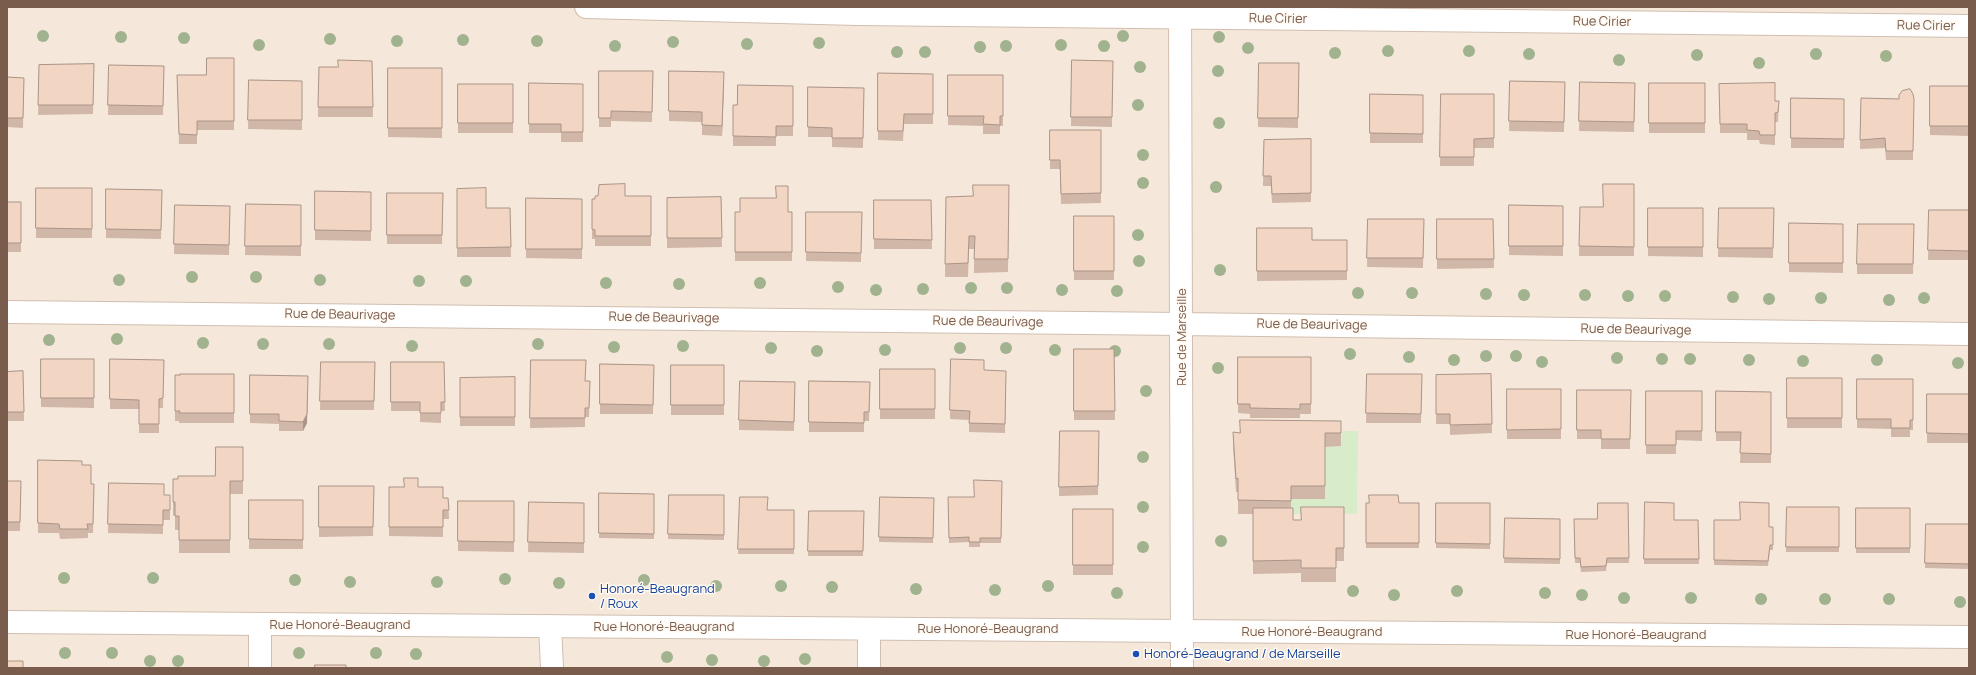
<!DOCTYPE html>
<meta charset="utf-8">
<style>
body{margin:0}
#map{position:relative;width:1976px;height:675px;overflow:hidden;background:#fdf6ec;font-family:Manrope,sans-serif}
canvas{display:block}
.frame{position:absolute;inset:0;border:8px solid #7a5c4d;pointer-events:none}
</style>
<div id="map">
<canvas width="1976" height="675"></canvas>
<div class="frame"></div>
</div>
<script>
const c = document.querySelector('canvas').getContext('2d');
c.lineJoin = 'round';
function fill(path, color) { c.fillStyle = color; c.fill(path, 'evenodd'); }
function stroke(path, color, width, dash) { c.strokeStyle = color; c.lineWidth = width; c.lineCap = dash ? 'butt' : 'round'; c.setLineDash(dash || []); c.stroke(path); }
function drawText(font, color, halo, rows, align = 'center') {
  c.font = font + ' Manrope,sans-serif'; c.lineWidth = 3; c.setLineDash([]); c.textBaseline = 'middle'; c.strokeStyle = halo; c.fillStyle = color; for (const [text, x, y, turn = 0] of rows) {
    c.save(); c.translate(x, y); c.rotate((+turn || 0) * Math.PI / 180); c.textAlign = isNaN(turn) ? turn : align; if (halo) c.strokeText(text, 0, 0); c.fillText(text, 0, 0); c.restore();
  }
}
const residential = new Path2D(`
 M7,7H1969V668H7Z`);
const green = new Path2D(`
 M1342,431H1358L1357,514H1291V499H1325V447L1341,446Z`);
const minor = new Path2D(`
 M586,7L857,14L1969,26
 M1180,7L1182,668
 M7,312L1182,324L1969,334
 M550,626L552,668
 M869,629V668
 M260,668V624`);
const tertiary = new Path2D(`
 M7,622L1969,637`);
const trees = [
 [43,36],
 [1123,36],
 [121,37],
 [1219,37],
 [184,38],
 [330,39],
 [463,40],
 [397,41],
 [537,41],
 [673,42],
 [819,43],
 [747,44],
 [259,45],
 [1061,45],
 [615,46],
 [1006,46],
 [1104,46],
 [980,47],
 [1248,48],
 [1388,51],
 [1469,51],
 [897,52],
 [925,52],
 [1335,53],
 [1529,54],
 [1816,54],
 [1697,55],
 [1886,56],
 [1619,60],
 [1759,63],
 [1140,67],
 [1218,71],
 [1138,105],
 [1219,123],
 [1143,155],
 [1143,183],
 [1216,187],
 [1138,235],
 [1139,261],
 [1220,270],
 [192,277],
 [256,277],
 [119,280],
 [320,280],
 [419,281],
 [466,281],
 [606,283],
 [760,283],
 [679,284],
 [838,287],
 [971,288],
 [1007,288],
 [923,289],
 [876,290],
 [1062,290],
 [1117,291],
 [1358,293],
 [1412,293],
 [1486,294],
 [1524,295],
 [1585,295],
 [1628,296],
 [1665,296],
 [1733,297],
 [1821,298],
 [1924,298],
 [1769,299],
 [1889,300],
 [117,339],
 [49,340],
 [203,343],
 [263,344],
 [329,344],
 [538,344],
 [412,346],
 [683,346],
 [614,347],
 [771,348],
 [960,348],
 [1006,348],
 [885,350],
 [1055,350],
 [817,351],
 [1115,351],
 [1350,354],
 [1486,356],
 [1516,356],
 [1409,357],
 [1617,358],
 [1662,359],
 [1690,359],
 [1454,360],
 [1749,360],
 [1877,360],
 [1803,361],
 [1542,362],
 [1958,363],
 [1218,368],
 [1146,391],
 [1143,457],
 [1143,507],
 [1221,541],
 [1143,547],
 [64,578],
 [153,578],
 [505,579],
 [295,580],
 [644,580],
 [350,582],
 [437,582],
 [559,583],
 [716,586],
 [781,586],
 [1048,586],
 [832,587],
 [916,589],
 [995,590],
 [1353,591],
 [1457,591],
 [1117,593],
 [1545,593],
 [1394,595],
 [1582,595],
 [1624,598],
 [1691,598],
 [1761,599],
 [1825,599],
 [1889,599],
 [1960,602],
 [65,653],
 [112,653],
 [299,653],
 [376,653],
 [416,654],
 [667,657],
 [805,659],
 [712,660],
 [150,661],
 [178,661],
 [764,661]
];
const wall = new Path2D(`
 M234,58V130H197V144H179L177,75H206Z
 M1072,60L1113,61L1112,127L1071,126Z
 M372,61L373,117H318L319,67H338Z
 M1259,63H1299L1298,128L1258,127Z
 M94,64L93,114L38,115L39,65Z
 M109,65L164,66L163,115H108Z
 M388,68H442V138L388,137Z
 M599,71H653L652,122L611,121V127H599Z
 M669,71L724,82L722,136L702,135V122L669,121Z
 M878,73L933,74V124H904L903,141L878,140Z
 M948,75H1003V126H1000V134H983V126L948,125Z
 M7,77L24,78L23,128L7,127Z
 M249,80L302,81V130L248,129Z
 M1510,81L1565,82L1564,132L1509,131Z
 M1580,82L1635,83L1634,132L1579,131Z
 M529,83L583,84V142H561V133H529Z
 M1649,83H1705V133H1649Z
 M458,84H513V133H458Z
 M1719,84L1775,101H1779L1778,122H1775V145L1760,144L1759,140H1747V133H1720Z
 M793,86V136H776V146H733V105H737Z
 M1930,86H1969V136L1930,135Z
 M808,87L864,88L863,148L832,147V137H808Z
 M1370,94L1423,95V143H1370Z
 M1441,94H1494V148H1474V166H1440Z
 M1913,94V160H1886L1885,148L1860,149L1861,98L1899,99V95Z
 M1791,98L1844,99V148H1791Z
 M1050,130H1101V203L1061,204L1060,169H1050Z
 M1311,139V202L1272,203L1271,186H1263L1264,140Z
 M1634,184V256H1579L1580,207H1603Z
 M1009,185L1008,272L974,273V249H969L968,277H945L946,197L973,196Z
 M36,188H92V238H36Z
 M106,189L162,190L161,239L106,238Z
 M457,189L486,208H510L511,257H457Z
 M315,191L371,192V241L315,240Z
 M387,193H443L442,244H387Z
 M625,196H651V246H595V239H592V199Z
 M721,197L722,247L667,248V198Z
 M526,198L582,199V259L526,258Z
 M874,200H931L932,249H874Z
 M7,202H21V252H7Z
 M246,204L301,205V256L245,255Z
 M175,205L230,206L229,255L174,254Z
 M1509,205L1563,206V256L1509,255Z
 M1648,208H1703V257L1648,256Z
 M1719,208H1774L1773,258L1718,257Z
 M1929,210H1969V260H1928Z
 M735,212H792V261H735Z
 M806,212H862L861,262L806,261Z
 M1074,216H1114V280H1074Z
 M1368,219H1424L1423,268L1367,267Z
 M1437,219H1493L1494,268L1437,269Z
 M1789,223L1843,224V273L1789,272Z
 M1257,228L1312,240H1347V280L1257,281Z
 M1914,234L1913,274H1857V264Z
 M1074,349H1114L1115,420H1074Z
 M1238,357H1311V414H1300V418H1250V414L1238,413Z
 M41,359H94V408L41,407Z
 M110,359L164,360L163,408H159V433H139V409H110Z
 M531,360L586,381H590L589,417H585V427L530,428Z
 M321,362H375L374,410H320Z
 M391,362H444L445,411H441V423L420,422V411H391Z
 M600,364L654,365L653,414H600Z
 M671,365H724V415H671Z
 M880,369H935V419H880Z
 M984,370L1006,380L1005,433L969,432V420L950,419V410Z
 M23,371L24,421H7V372Z
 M234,374V423H179V421H175V375Z
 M1367,374H1422L1421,423H1366Z
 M1491,374L1492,433L1450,435V424H1436V375Z
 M250,375L307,423L303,431H279V424L250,423Z
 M515,377V426H460V378Z
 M1787,378H1842V428H1787Z
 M1857,379H1913V430H1910V437H1891V429L1857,428Z
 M809,381L870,382L869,421H864V432H809Z
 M795,382L794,431L739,430V420Z
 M1507,389H1561V439H1507Z
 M1577,390H1631L1630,449H1601V439H1577Z
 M1646,391H1702V441L1676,440V454H1646Z
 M1716,391L1771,392V463H1740L1741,441H1716Z
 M1927,394H1969V443H1927Z
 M1341,421V446L1325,447V499H1291V508L1293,520H1301L1344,507V561H1336V582H1301V573L1253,574V514H1238V492H1236L1233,446V432L1240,433Z
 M1060,431H1099L1098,495L1059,496Z
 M243,447V494H230V553H179V530H175V515L173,516V479L215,476Z
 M38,460L82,465L91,484H94L93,533H88V538L60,539L59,533H38Z
 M7,481H21L20,531H7Z
 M1002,481L1001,543H980V547H969V542L949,543L948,497H974Z
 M109,483L164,495H170V520H163V534L108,533Z
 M319,486H374L373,536L319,537Z
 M389,487H418L443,498H448L449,519H443V537L389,536Z
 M599,493L654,494V539L599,538Z
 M669,495H724V540L668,539Z
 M740,497L767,510H794V554H738Z
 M880,497L934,498L933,543L879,542Z
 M249,500H303V549H249Z
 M458,501H514V552L458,551Z
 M529,502L584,503V553L528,552Z
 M1645,502L1674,520H1698L1699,564H1644Z
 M1366,503H1419V548H1366Z
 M1436,503H1490V549L1436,548Z
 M1628,503L1629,563H1607L1606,571L1581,572L1580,563H1575L1574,519H1597Z
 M1787,507H1839V552H1786Z
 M1856,508H1910V553H1856Z
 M1073,509H1113V575H1073Z
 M809,511H864L863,556H808Z
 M1505,518L1560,519V564L1504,563Z
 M1714,520L1769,527H1773V550H1770L1768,566L1714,565Z
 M1926,524H1969V569L1925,568Z`);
const shadedWall = new Path2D(`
 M724,72V82L722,136V126Z
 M308,386L307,423L303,431V422Z`);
const building = new Path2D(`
 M207,58H234V121H197V135L179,134L177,75H206Z
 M338,60L372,61L373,107H318L319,67H338Z
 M1072,60L1113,61L1112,117H1071Z
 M1259,63H1299L1298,118H1258Z
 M94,64L93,105H38L39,65Z
 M109,65L164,66L163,106L108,105Z
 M388,68H442V128H388Z
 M599,71H653L652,112L611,111V118H599Z
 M669,71L724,72L722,126L702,125V112L669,111Z
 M878,73L933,74V114H904L903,131H878Z
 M948,75H1003V116H1000V125L983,124L984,116H948Z
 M7,77L24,78L23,118H7Z
 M249,80L302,81V120H248Z
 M1510,81L1565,82L1564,122L1509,121Z
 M1580,82L1635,83L1634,122L1579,121Z
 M529,83L583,84V132H561V124H529Z
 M1649,83H1705V123H1649Z
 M1775,83V101H1779L1778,112L1775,113V135H1760L1759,131L1747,130V124H1720L1719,84Z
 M458,84H513V123H458Z
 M738,85L793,86V126H776V137L733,136V105H737Z
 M1930,86H1969V126H1930Z
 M808,87L864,88L863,138H832V128L808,127Z
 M1910,89L1913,94L1914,99L1913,151H1886L1885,138L1860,140L1861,98L1899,99V95L1902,91Z
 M1370,94L1423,95V134L1370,133Z
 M1441,94H1494V138L1474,139V157H1440Z
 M1791,98L1844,99V139L1791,138Z
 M1050,130H1101V193L1061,194L1060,160H1050Z
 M1311,139V193L1272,194L1271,176H1263L1264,140Z
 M625,184V196H651V236H595V230L592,229V199H595V196H598L599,185Z
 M1603,184H1634V247L1579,246L1580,207H1603Z
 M973,185H1009L1008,259H974L975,236H969L968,263L945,264L946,197L973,196Z
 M776,186H788V212H792V252H735V212H740V198H776Z
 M36,188H92V229L36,228Z
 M486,188V208H510L511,247L457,248V189Z
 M106,189L162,190L161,230L106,229Z
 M315,191L371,192V231L315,230Z
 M387,193H443L442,235H387Z
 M721,197L722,238H667V198Z
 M526,198L582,199V249H526Z
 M874,200H931L932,240L874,239Z
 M7,202H21V243H7Z
 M246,204L301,205V246H245Z
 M175,205L230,206L229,245L174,244Z
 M1509,205L1563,206V246H1509Z
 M1648,208H1703V247H1648Z
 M1719,208H1774L1773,248H1718Z
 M1929,210H1969V251L1928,250Z
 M806,212H862L861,253L806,252Z
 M1074,216H1114V271H1074Z
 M1368,219H1424L1423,258H1367Z
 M1437,219H1493L1494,259H1437Z
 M1789,223L1843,224V263H1789Z
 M1858,224H1914L1913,264H1857Z
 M1257,228H1312V240H1347V271H1257Z
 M1074,349H1114L1115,411H1074Z
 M1238,357H1311V404H1300V409L1250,408V404H1238Z
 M41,359H94V398H41Z
 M110,359L164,360L163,398L159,399V424H139V400L110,399Z
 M951,359L984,360V370L1006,371L1005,424L969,423L970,411L950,410Z
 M531,360H586L585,381H590L589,408H585V418H530Z
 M321,362H375L374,401H320Z
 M391,362H444L445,402H441V413H420V402H391Z
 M600,364L654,365L653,405L600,404Z
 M671,365H724V405H671Z
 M880,369H935V409H880Z
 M23,371L24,412H7V372Z
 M180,374H234V413H179L180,411H175V375H180Z
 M1367,374H1422L1421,414L1366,413Z
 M1491,374L1492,424L1450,425V414H1436V375Z
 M250,375L308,376L307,414L303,422L279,421V414H250Z
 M515,377V417H460V378Z
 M1787,378H1842V418H1787Z
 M1857,379H1913V420H1910V428H1891V419H1857Z
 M740,381L795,382L794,422L739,420Z
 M809,381L870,382L869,412H864V423L809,422Z
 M1507,389H1561V429L1507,430Z
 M1577,390H1631L1630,439H1601V430H1577Z
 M1646,391H1702V431H1676V445H1646Z
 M1716,391L1771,392V454L1740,453L1741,432H1716Z
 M1927,394H1969V434L1927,433Z
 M1240,420L1341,421V433H1325V486H1291V501L1238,500V478L1236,479L1233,432L1240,433Z
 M1060,431H1099L1098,486L1059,487Z
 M216,447H243V481H230V540H179V516H175V502H173V479H178V476H215Z
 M38,460L82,461V465H91V484H94L93,524H87L88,529H60L59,524L38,523Z
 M404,478H418V487H443V498H448L449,510H443V527H389V487H404Z
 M974,480L1002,481L1001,538H980V542H969V537L949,538L948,497H974Z
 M7,481H21L20,522H7Z
 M109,483L164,484V495H170V510H163V525L108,524Z
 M319,486H374L373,527H319Z
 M599,493L654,494V534L599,533Z
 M669,495H724V535L668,534Z
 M1369,495H1398L1399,503H1419V543H1366V503H1369Z
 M740,497H768L767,510H794V549H738Z
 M880,497L934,498L933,538L879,537Z
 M249,500H303V540L249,539Z
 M458,501H514V542L458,541Z
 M529,502L584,503V543L528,542Z
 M1645,502L1674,503V520H1698L1699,559H1644Z
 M1740,502L1769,503V527H1773V545H1770L1768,561L1714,560V520H1740Z
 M1436,503H1490V544L1436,543Z
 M1598,503H1628L1629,558H1607L1606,566L1581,567L1580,558H1575L1574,519H1597Z
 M1301,507H1344V548H1336V568H1301V560L1253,561V508H1293V520H1301Z
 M1787,507H1839V547H1786Z
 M1856,508H1910V548H1856Z
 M1073,509H1113V565H1073Z
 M809,511H864L863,551H808Z
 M1505,518L1560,519V559L1504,558Z
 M1926,524H1969V564L1925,563Z
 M7,661H23V668H7Z
 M315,665H346V668H315Z`);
const markers = [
 [592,596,4,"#1a4fb4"],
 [1136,654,4,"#1a4fb4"]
];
const streetNames = [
 ["Rue Cirier",1278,19,1],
 ["Rue Cirier",1602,22,1],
 ["Rue Cirier",1926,26,1],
 ["Rue de Beaurivage",340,315,1],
 ["Rue de Beaurivage",664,318,1],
 ["Rue de Beaurivage",988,322,1],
 ["Rue de Beaurivage",1312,325,1],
 ["Rue de Beaurivage",1636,330,1],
 ["Rue de Marseille",1182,337,-90],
 ["Rue Honoré-Beaugrand",340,625],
 ["Rue Honoré-Beaugrand",664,627],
 ["Rue Honoré-Beaugrand",988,629],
 ["Rue Honoré-Beaugrand",1312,632],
 ["Rue Honoré-Beaugrand",1636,635]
];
const transitNames = [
 ["Honoré-Beaugrand",600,589],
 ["/ Roux",600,604],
 ["Honoré-Beaugrand / de Marseille",1144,654]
];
fill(residential, '#f5e8da');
fill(green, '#d8ecc9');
stroke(minor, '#d1beb0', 24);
stroke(tertiary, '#d1beb0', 24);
stroke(minor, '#fff', 22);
stroke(tertiary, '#fff', 22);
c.fillStyle = '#a0b28e';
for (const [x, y] of trees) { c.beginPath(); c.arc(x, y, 6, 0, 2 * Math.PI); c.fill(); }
fill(wall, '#d1b7a8');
fill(shadedWall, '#aa9588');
fill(building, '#f3d5c3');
stroke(building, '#aa9588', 1);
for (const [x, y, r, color] of markers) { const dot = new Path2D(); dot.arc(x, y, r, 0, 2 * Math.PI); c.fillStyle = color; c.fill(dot); stroke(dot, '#fffaf3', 1.5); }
drawText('13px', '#7a5c4d', '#fffaf3', streetNames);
drawText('13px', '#164399', '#fffaf3', transitNames, 'left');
</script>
